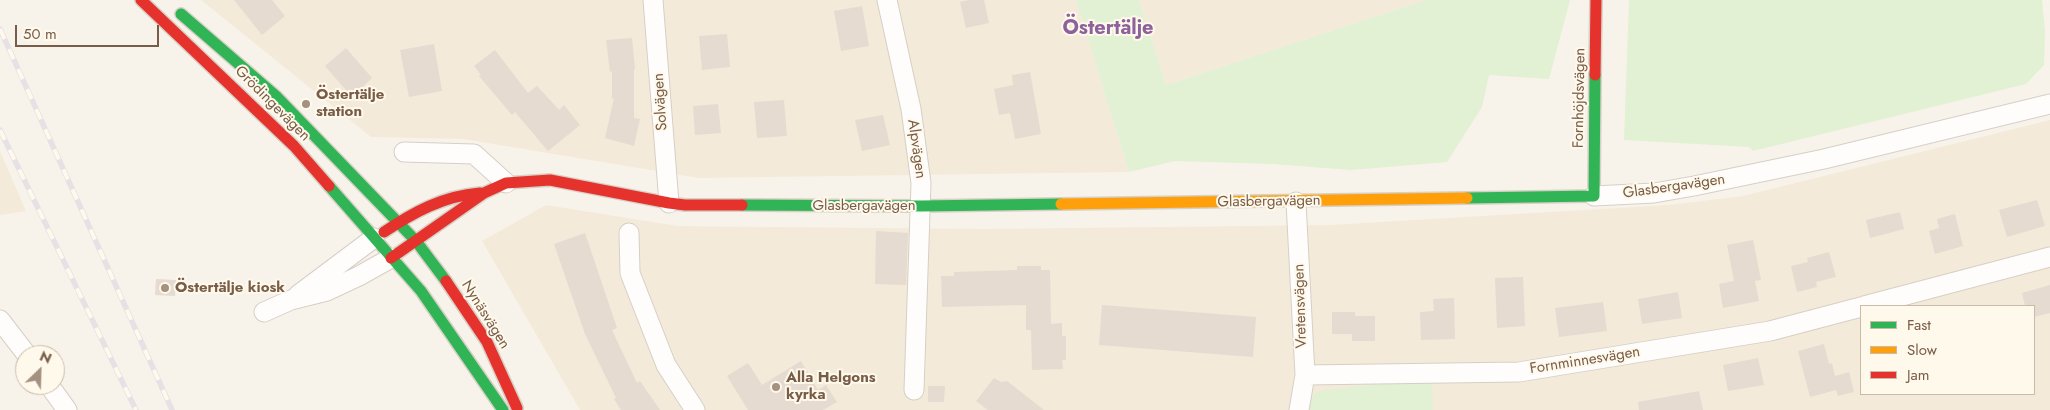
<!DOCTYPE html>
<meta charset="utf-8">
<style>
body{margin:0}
#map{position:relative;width:2050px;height:410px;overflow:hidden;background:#f8f3ea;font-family:Jost,sans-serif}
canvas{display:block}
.legend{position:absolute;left:1860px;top:305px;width:175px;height:90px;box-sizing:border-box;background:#fff9ec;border:1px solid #c9baaa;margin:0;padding:6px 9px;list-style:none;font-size:15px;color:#785c47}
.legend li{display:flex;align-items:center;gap:10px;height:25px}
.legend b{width:25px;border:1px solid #c9baaa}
.north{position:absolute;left:15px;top:345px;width:50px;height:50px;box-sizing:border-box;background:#fff9ec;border:1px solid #c9baaa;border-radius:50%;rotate:24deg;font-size:14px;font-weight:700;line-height:20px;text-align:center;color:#785c47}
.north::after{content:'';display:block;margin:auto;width:18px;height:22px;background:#a59180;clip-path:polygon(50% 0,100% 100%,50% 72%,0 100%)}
.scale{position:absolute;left:15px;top:25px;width:144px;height:22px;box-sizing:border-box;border:2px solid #785c47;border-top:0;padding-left:6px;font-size:15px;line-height:18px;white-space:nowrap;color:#785c47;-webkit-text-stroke:4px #fff9ec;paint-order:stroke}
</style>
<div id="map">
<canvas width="2050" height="410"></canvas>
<ul class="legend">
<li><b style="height:6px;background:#30b455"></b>Fast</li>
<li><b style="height:6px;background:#ff9f0a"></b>Slow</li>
<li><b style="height:6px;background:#e5322d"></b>Jam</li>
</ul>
<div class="north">N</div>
<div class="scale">50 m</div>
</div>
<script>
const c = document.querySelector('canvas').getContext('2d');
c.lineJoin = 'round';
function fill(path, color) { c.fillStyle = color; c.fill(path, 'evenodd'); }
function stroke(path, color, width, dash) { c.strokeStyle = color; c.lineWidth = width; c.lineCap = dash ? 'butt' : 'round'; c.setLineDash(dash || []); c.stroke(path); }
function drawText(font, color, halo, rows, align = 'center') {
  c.font = font + ' Jost,sans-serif'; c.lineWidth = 4; c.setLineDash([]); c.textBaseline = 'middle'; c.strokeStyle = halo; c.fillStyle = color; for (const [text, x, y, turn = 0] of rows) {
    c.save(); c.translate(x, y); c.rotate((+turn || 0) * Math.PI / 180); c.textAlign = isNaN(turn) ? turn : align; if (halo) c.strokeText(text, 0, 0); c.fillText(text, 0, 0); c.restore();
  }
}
const residential = new Path2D(`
 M201,0H1076L1129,172L699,178L463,139L371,137Z
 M1139,0H1426L1166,85Z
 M2050,120V410H580L482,241L546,205L678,226L983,229L1330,225L1668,205L1743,196ZM1861,306H2034V394H1861Z
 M0,151L26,211L0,215Z`);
const green = new Path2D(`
 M1076,0H1139L1166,85L1426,0H1570L1549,79L1489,75L1482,107L1447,162L1351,170L1273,164L1175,161L1129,172Z
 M1629,0H2042L2045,31L2044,65L2026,84L1753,151L1749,147L1624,140Z
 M1414,380H1432L1433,410H1309L1310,402L1315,393L1324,390Z`);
const building = new Path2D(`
 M234,0H272L285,16L262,35Z
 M969,0H984L989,23L966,28L960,2Z
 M862,6L869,46L841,51L834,11Z
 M727,34L730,67L702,70L699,36Z
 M632,38L635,69H634V118L640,119L634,146L605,138L614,98L612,99V71L610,72L606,40Z
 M434,44L442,91L409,97L400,50Z
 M346,48L372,78L352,97L325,66Z
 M495,50L528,93L537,86L559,110L564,105L580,125L548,151L515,112L512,115L479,76L481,75L474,66Z
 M1030,72L1041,134L1015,139L1010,113L999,115L994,89L1013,85L1012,75Z
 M784,100L787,136L757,138L754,102Z
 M718,104L721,133L695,135L693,106Z
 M883,115L890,145L862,151L855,120Z
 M2037,200L2045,226L2007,237L1999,210Z
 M1900,212L1904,229L1870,238L1866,220Z
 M1955,214L1963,246L1935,254L1929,231L1939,228L1937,219Z
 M876,231L908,233L906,285L875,284Z
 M585,233L617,328L612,330L637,383L640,381L660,410H621L614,399L616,398L585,334L554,244Z
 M1753,240L1761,280L1755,281L1759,301L1723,308L1719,284L1734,281L1727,245Z
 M1829,252L1836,277L1816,282L1817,287L1797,292L1791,266L1808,262L1807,258Z
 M1017,266H1041V270H1050L1051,324L1062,323V336H1066V360H1062L1063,369L1032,370L1031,330H1026V305L942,307L941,276H954V272L1017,270Z
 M1523,277L1525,326L1497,328L1495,278Z
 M156,279L176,280L175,296L155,295Z
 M2050,285V313L2034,317V306H2025L2022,293Z
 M1678,292L1682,318L1642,324L1638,299Z
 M1454,298L1455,339L1421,340L1420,312L1434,311L1433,299Z
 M1603,302L1607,331L1559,337L1555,308Z
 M1102,305L1256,317L1253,357L1099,345Z
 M1332,312H1355V316H1375V341H1352V334H1332Z
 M1824,344L1829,364L1832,363L1835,376L1849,372L1854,392L1838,396L1836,390L1810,397L1798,351Z
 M1758,358L1764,385L1728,391L1723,365Z
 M801,361L818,390L826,385L837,402L823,410H748L727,376L748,363L762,385Z
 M994,378L1001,382L1007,381L1044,410H988L976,401Z
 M928,386H945L944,402H928Z
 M1699,391L1703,410H1639L1638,402Z`);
const street = new Path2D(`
 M653,0L669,203
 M887,0L911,109L921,183L914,390
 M404,152L474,154L506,183
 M1594,196L1654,193L1694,186L1824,159L2050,104
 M1296,202L1305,375L1299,410
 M629,233L630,273L666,365L695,410
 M298,295L374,238
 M1864,306L2050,257
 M264,312L291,300L327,291L359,276L391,258
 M0,320L27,355
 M1305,375L1519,372L1770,331L1861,307
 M49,385L67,410`);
const fast = new Path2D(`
 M181,14L277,97L416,241L446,281
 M329,186L421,291L503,410
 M1467,198L1594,196L1595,75
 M742,205L921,206L1061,204`);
const slow = new Path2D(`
 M1061,204L1467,198`);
const jam = new Path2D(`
 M141,0L294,146L329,186
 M1595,75L1596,0
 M384,232C414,212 443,196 480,193
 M391,258L484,193L506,183L550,180L669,203L685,205H742
 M446,281L487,342L517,408`);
const rail = new Path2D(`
 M0,29L172,410
 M0,130L136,410`);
const markers = [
 [306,104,5,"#a59180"],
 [165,288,5,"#a59180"],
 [776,387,5,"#a59180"]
];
const poiNames = [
 ["Östertälje",316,95],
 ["station",316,112],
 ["Östertälje kiosk",175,288],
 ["Alla Helgons",786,378],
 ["kyrka",786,395]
];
const streetNames = [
 ["Fornhöjdsvägen",1580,98,-89],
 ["Solvägen",661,102,-94],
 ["Grödingevägen",272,104,45],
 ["Alpvägen",916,149,82],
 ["Glasbergavägen",1674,187,-8],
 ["Glasbergavägen",1269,202,-1],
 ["Glasbergavägen",864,206],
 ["Vretensvägen",1301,306,-92],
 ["Nynäsvägen",485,315,58],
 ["Fornminnesvägen",1585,361,-9]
];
const districtNames = [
 ["Östertälje",1108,29]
];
fill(residential, '#f4ead9');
fill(green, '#e2f0d3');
fill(building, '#e5dbd1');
stroke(street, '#d6cfc6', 21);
stroke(fast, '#d7d0c6', 14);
stroke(slow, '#d7d0c6', 14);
stroke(jam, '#d7d0c6', 14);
stroke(street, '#fefdfc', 19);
stroke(fast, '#30b455', 11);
stroke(slow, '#ff9f0a', 11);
stroke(jam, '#e5322d', 11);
stroke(rail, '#e5e1e5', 5.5);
stroke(rail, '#fff9ec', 4, [11]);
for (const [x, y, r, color] of markers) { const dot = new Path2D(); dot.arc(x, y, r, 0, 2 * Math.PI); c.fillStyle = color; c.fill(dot); stroke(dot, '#fff9ec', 2); }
drawText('bold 15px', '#785c47', '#fff9ec', poiNames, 'left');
drawText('15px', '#785c47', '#fff9ec', streetNames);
drawText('bold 20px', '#8d629c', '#fff9ec', districtNames);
</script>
